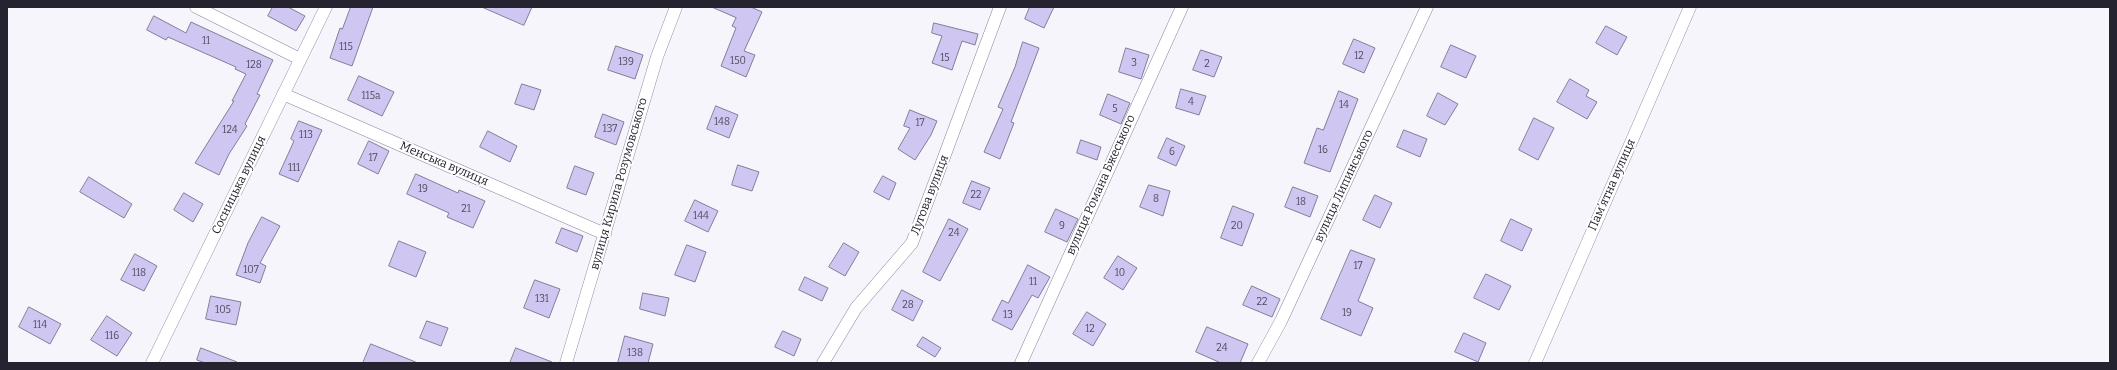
<!DOCTYPE html>
<meta charset="utf-8">
<style>
body{margin:0}
#map{position:relative;width:2117px;height:370px;overflow:hidden;background:#f6f5fb;font-family:Bitter,serif}
canvas{display:block}
.frame{position:absolute;inset:0;border:8px solid #25232f;pointer-events:none}
</style>
<div id="map">
<canvas width="2117" height="370"></canvas>
<div class="frame"></div>
</div>
<script>
const c = document.querySelector('canvas').getContext('2d');
c.lineJoin = 'round';
function fill(path, color) { c.fillStyle = color; c.fill(path, 'evenodd'); }
function stroke(path, color, width, dash) { c.strokeStyle = color; c.lineWidth = width; c.lineCap = dash ? 'butt' : 'round'; c.setLineDash(dash || []); c.stroke(path); }
function drawText(font, color, halo, rows, align = 'center') {
  c.font = font + ' Bitter,serif'; c.lineWidth = 3.5; c.setLineDash([]); c.textBaseline = 'middle'; c.strokeStyle = halo; c.fillStyle = color; for (const [text, x, y, turn = 0] of rows) {
    c.save(); c.translate(x, y); c.rotate((+turn || 0) * Math.PI / 180); c.textAlign = isNaN(turn) ? turn : align; if (halo) c.strokeText(text, 0, 0); c.fillText(text, 0, 0); c.restore();
  }
}
const building = new Path2D(`
 M273,7H288L305,16L296,31L268,16Z
 M351,7H373L352,66L330,58L340,28L342,29Z
 M482,7H532L524,25Z
 M712,7H751L762,12L744,51L755,55L746,77L721,66L736,28L732,26L736,18Z
 M1030,7H1054L1044,28L1025,19Z
 M154,16L186,33L191,22L273,60L257,94L260,95L245,124L247,126L229,154L219,175L195,163L234,101H232L246,74L235,69L236,67L168,37L166,40L147,30Z
 M934,23L978,34L975,45L962,41L952,70L932,63L942,36L932,33Z
 M1606,26L1627,37L1617,55L1596,43Z
 M1354,39L1375,48L1364,73L1343,64Z
 M1023,42L1039,48L1011,122L1014,123L1000,159L984,152L1003,109L998,107L1015,67Z
 M1451,45L1476,56L1466,78L1441,67Z
 M616,46L643,55L635,79L608,70Z
 M1126,48L1149,55L1141,79L1119,72Z
 M1201,50L1222,57L1214,77L1193,70Z
 M359,76L394,92L382,116L348,100Z
 M1570,79L1589,90L1586,96L1597,102L1587,119L1557,102Z
 M522,84L541,90L534,110L515,104Z
 M1181,89L1206,96L1199,115L1176,108Z
 M1339,91L1358,99L1330,172L1304,163L1317,128L1323,130Z
 M1438,93L1458,104L1445,125L1427,116Z
 M1108,94L1130,103L1121,124L1100,115Z
 M716,106L738,115L729,138L707,129Z
 M910,110L937,121L931,135L915,160L898,149L910,128L904,126Z
 M603,114L624,122L616,145L595,137Z
 M1534,118L1554,128L1538,160L1519,150Z
 M299,121L322,130L298,182L279,174L294,141L291,139Z
 M1404,130L1427,139L1420,157L1397,147Z
 M488,131L517,146L510,162L480,147Z
 M1167,138L1185,146L1176,166L1158,158Z
 M1081,140L1101,147L1097,160L1077,153Z
 M369,141L389,151L378,174L358,164Z
 M738,165L759,172L752,191L732,185Z
 M575,166L594,173L586,195L567,188Z
 M416,174L458,193L459,190L485,201L473,228L447,217L449,213L407,194Z
 M883,176L896,183L889,200L874,192Z
 M89,177L132,204L124,218L80,192Z
 M972,181L990,188L980,210L963,203Z
 M1149,185L1170,191L1163,216L1140,207Z
 M1293,187L1318,196L1310,217L1285,207Z
 M184,193L203,204L193,222L174,210Z
 M1375,195L1392,203L1380,228L1363,220Z
 M695,200L718,211L708,232L685,221Z
 M1233,206L1254,214L1242,246L1221,238Z
 M1056,209L1078,219L1067,242L1045,232Z
 M262,217L280,226L260,263L266,266L260,283L236,275L248,243Z
 M949,219L968,229L940,281L923,272Z
 M1511,219L1532,229L1522,251L1501,241Z
 M562,228L583,236L577,252L556,243Z
 M399,241L426,252L416,277L389,266Z
 M844,243L859,252L845,276L829,267Z
 M687,245L706,252L695,282L675,275Z
 M1351,250L1375,259L1358,301L1373,308L1361,336L1321,319Z
 M135,254L157,266L144,291L121,280Z
 M1118,256L1137,268L1123,290L1104,278Z
 M1028,265L1050,277L1038,298L1032,295L1012,330L992,320L1002,300L1008,303Z
 M1486,274L1511,286L1499,310L1474,298Z
 M805,277L828,288L822,301L799,290Z
 M535,280L560,289L549,318L524,308Z
 M1252,286L1280,299L1272,317L1243,305Z
 M902,290L923,301L913,321L892,310Z
 M643,293L669,298L665,316L640,309Z
 M211,296L241,302L236,325L206,319Z
 M29,307L61,324L50,344L19,327Z
 M1087,312L1106,324L1093,346L1073,334Z
 M107,316L132,333L117,356L91,340Z
 M427,321L448,328L441,346L420,338Z
 M1207,327L1248,344L1240,363H1221L1196,352Z
 M783,331L801,339L794,356L775,347Z
 M1464,333L1486,343L1478,362L1455,352Z
 M625,336L653,344L648,363H618Z
 M923,337L941,348L935,357L917,346Z
 M371,344L418,363H363Z
 M201,348L237,362L236,363H205L197,360Z
 M516,348L552,362V363H510Z`);
const street = new Path2D(`
 M196,7L300,59
 M283,94L605,234
 M152,363L326,7
 M566,363L657,57L676,7
 M823,363L856,308L912,243L1000,7
 M1021,363L1182,7
 M1258,363L1281,321L1427,7
 M1535,363L1690,7`);
const numberNames = [
 ["11",206,41],
 ["115",346,47],
 ["12",1359,56],
 ["15",945,58],
 ["150",738,61],
 ["139",626,62],
 ["3",1134,63],
 ["2",1207,64],
 ["128",254,65],
 ["115а",371,96],
 ["4",1191,102],
 ["14",1344,105],
 ["5",1115,109],
 ["148",722,122],
 ["17",920,123],
 ["137",610,129],
 ["124",230,130],
 ["113",306,135],
 ["16",1323,150],
 ["6",1172,152],
 ["17",373,158],
 ["111",294,168],
 ["19",423,189],
 ["22",976,195],
 ["8",1156,199],
 ["18",1301,202],
 ["21",466,209],
 ["144",701,216],
 ["9",1062,226],
 ["20",1237,226],
 ["24",954,233],
 ["17",1358,266],
 ["107",251,270],
 ["118",139,273],
 ["10",1120,273],
 ["11",1033,282],
 ["131",542,299],
 ["22",1262,302],
 ["28",908,305],
 ["105",223,310],
 ["19",1347,313],
 ["13",1008,315],
 ["114",40,325],
 ["12",1090,329],
 ["116",112,336],
 ["24",1222,348],
 ["138",635,353]
];
const streetNames = [
 ["Менська вулиця",444,164,23],
 ["вулиця Кирила Розумовського",619,184,-74],
 ["Сосницька вулиця",239,185,-64],
 ["вулиця Романа Бжеського",1101,185,-66],
 ["Памʼятна вулиця",1612,185,-66],
 ["вулиця Липинського",1344,186,-65],
 ["Лугова вулиця",930,195,-69]
];
fill(building, '#cfc6f1');
stroke(building, '#827d99', 1);
stroke(street, '#8b86a2', 13);
stroke(street, '#fff', 12);
drawText('10px', '#504c60', null, numberNames);
drawText('12px', '#25232f', '#fff', streetNames);
</script>
